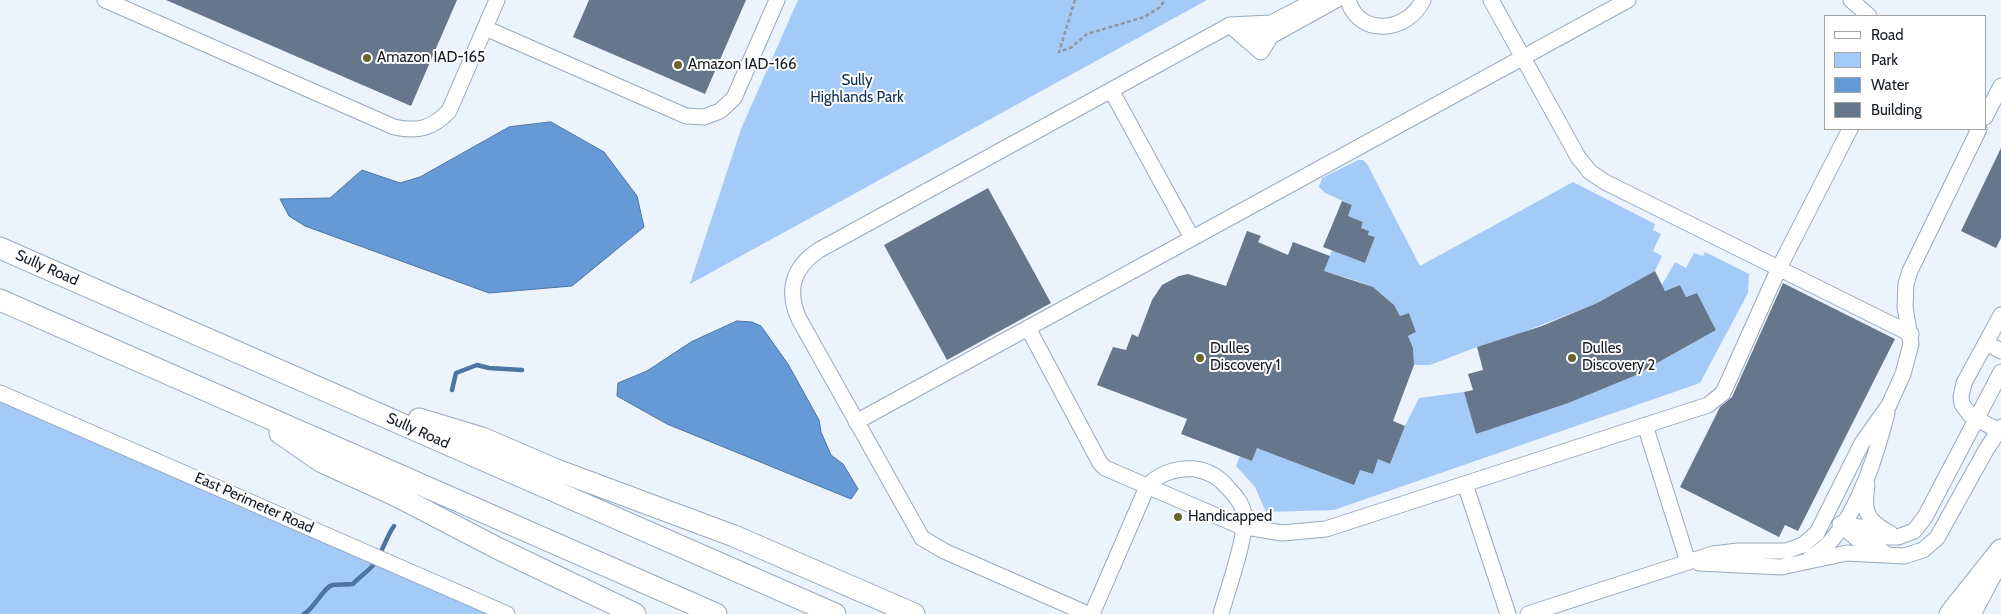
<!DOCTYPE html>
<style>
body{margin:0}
#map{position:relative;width:2001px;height:614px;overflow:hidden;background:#ebf3fc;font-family:Cabin,sans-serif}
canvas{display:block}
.legend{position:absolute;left:1824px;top:15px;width:162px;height:115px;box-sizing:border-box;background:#fff;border:1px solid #a2a4a7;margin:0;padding:6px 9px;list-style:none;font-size:15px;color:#161c24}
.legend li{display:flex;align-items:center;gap:10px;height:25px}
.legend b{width:25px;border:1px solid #a2a4a7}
</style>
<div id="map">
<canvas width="2001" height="614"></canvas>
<ul class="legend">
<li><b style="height:6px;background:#fff"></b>Road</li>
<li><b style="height:14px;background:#a4caf8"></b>Park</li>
<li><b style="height:14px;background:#669ad6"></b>Water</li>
<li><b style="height:14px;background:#66778b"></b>Building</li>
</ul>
</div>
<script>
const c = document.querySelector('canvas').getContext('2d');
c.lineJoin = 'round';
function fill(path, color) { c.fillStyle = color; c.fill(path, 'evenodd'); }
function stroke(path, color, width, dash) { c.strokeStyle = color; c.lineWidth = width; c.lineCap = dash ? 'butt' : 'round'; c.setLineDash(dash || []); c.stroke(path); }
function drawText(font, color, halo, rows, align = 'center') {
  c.font = font + ' Cabin,sans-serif'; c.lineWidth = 4; c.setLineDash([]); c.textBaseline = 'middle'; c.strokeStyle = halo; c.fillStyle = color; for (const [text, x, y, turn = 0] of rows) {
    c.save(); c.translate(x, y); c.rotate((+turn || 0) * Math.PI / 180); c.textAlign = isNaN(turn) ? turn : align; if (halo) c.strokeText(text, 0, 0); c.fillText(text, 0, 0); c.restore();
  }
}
const green = new Path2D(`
 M798,0H1207L690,284L741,129Z
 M1358,160H1363L1367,164L1420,266L1573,182L1655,224L1653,230L1661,234L1653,251L1662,256L1655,271L1597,303L1516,335L1477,347L1430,365H1414L1413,348L1408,336L1416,332L1409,313L1400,316C1380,283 1358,282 1324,271L1332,250L1365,263L1375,237L1368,235L1369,231L1361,228L1363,222L1348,216L1352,205L1325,193L1319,187L1322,178Z
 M1705,252L1749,274L1748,293L1700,383L1334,510L1266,512L1255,487L1236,466L1240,456L1252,461L1257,448L1360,470L1373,474L1378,459L1390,464L1405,426L1419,398L1464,392L1476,434L1634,376L1716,330L1697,293L1686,297L1680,285L1665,291L1662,285L1675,262L1686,268L1694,253L1703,256Z
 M0,399L488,614H0Z`);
const water = new Path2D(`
 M551,122L604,152L637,196L644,227L572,286L489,293L305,226L289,216L280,199L330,198L362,170L400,183L420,177L509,127Z
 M737,321L752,322L761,326L788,364L819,420L821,432L831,455L843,464L858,489L851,499L667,424L617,396L618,383L647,371L691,342Z`);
const stream = new Path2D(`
 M452,390L456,373L477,365L489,368L522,370
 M379,555C385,545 387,536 394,526
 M304,614C314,609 324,586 333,585C339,584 346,585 353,584C360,576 369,571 375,563`);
const building = new Path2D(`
 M166,0H457L411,106Z
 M589,0H746L705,94L573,37Z
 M2001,148V238L1996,248L1961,231Z
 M988,188L1051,303L947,360L884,245Z
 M1342,201L1352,205L1348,216L1363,222L1361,228L1369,231L1368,235L1375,237L1365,263L1323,247Z
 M1247,231L1261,236L1258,242L1288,255L1293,242L1330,256L1324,271L1373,287L1394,305L1400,316L1409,313L1416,332L1408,336L1413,348L1414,365L1393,421L1405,426L1390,464L1378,459L1373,474L1360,470L1354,485L1257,448L1252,461L1181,434L1187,419L1097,385L1113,347L1126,350L1132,334L1138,337L1152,300L1162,285L1179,276L1188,274L1226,286Z
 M1655,271L1665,291L1680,285L1686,297L1697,293L1716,330L1634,376L1568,403L1476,434L1464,392L1473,390L1468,374L1483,370L1477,347L1542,326L1597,303Z
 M1783,283L1895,339L1798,531L1785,525L1779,537L1680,487L1720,407L1732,397Z`);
const path = new Path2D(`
 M1075,0L1059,52L1072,47L1087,34L1144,17L1159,8L1165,0`);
const minor = new Path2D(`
 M105,0L394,127C417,132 432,129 449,111L497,0
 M1348,0C1359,38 1408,32 1423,0
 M1491,0L1578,157L1590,172L1605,182L1911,334
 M1851,0L1869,16
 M485,28L686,116L704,117L720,111L734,98L777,0
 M1233,28L1261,52L1271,36
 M1243,29L1271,36L1336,0
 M1111,90L1192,238
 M1985,117L2001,86
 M1028,328L1100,463L1105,468L1240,526L1282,533L1326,529L1708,405L1723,393L1779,268L1850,129
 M1986,343L2001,351
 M0,393L507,614
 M856,422L1628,0
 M1645,425L1688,562
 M1999,431L1970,415L1962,404L1961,397L1964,383L2001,315
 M1465,484L1508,614
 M1867,485C1863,511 1866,521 1890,533
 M1840,524L1856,538L1883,552
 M1843,525L1860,527L1883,537H1898L1914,531L1925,517L2001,372
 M1810,558C1852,535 1876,457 1887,413
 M1699,563L1781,567L1847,553L1904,556L1923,550L1937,538L1986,450L2001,427
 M1088,614L944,551L922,538L799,319C786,290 793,267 819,250L1221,30L1230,25L1271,23L1316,0
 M1092,614L1147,487C1159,473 1177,468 1195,469C1209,471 1220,478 1228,488C1235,495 1242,503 1244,513C1248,534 1227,591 1221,614
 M1528,614L1713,554L1738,551H1786L1803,545L1817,533L1862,443L1889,405L1903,374L1911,344L1905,307L1906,284L1910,271L1979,129`);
const major = new Path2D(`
 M1971,614L1998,563`);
const highway = new Path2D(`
 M0,248L835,614
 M0,300L716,614
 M419,419L482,438L554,469L734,536L914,614
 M280,433L322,462L397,496L499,549L635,614
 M1950,614L2001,550`);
const markers = [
 [367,58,5,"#696430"],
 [678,65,5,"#696430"],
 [1200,358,5,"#696430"],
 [1572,358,5,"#696430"],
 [1178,517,5,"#696430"]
];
const poiNames = [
 ["Amazon IAD-165",377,58],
 ["Amazon IAD-166",688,65],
 ["Dulles",1210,349],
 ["Discovery 1",1210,366],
 ["Dulles",1582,349],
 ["Discovery 2",1582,366],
 ["Handicapped",1188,517]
];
const parkNames = [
 ["Sully",857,81],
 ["Highlands Park",857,98]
];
const streetNames = [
 ["Sully Road",47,268,24],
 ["Sully Road",418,431,24],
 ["East Perimeter Road",254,503,24]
];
fill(green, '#a4caf8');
fill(water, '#669ad6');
stroke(water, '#4e74a1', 1);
stroke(stream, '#4e74a1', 4.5);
fill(building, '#66778b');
stroke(minor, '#97a9be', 17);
stroke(major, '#97a9be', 21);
stroke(highway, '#97a9be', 23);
stroke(path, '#90979f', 2.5, [4, 2.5]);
stroke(minor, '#fff', 15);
stroke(major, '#fff', 19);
stroke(highway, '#fff', 21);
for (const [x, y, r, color] of markers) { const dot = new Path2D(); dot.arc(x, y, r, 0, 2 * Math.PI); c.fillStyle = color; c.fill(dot); stroke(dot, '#fff', 2); }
drawText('15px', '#161c24', '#fff', poiNames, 'left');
drawText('15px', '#062c53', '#fff', parkNames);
drawText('15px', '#161c24', '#fff', streetNames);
</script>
